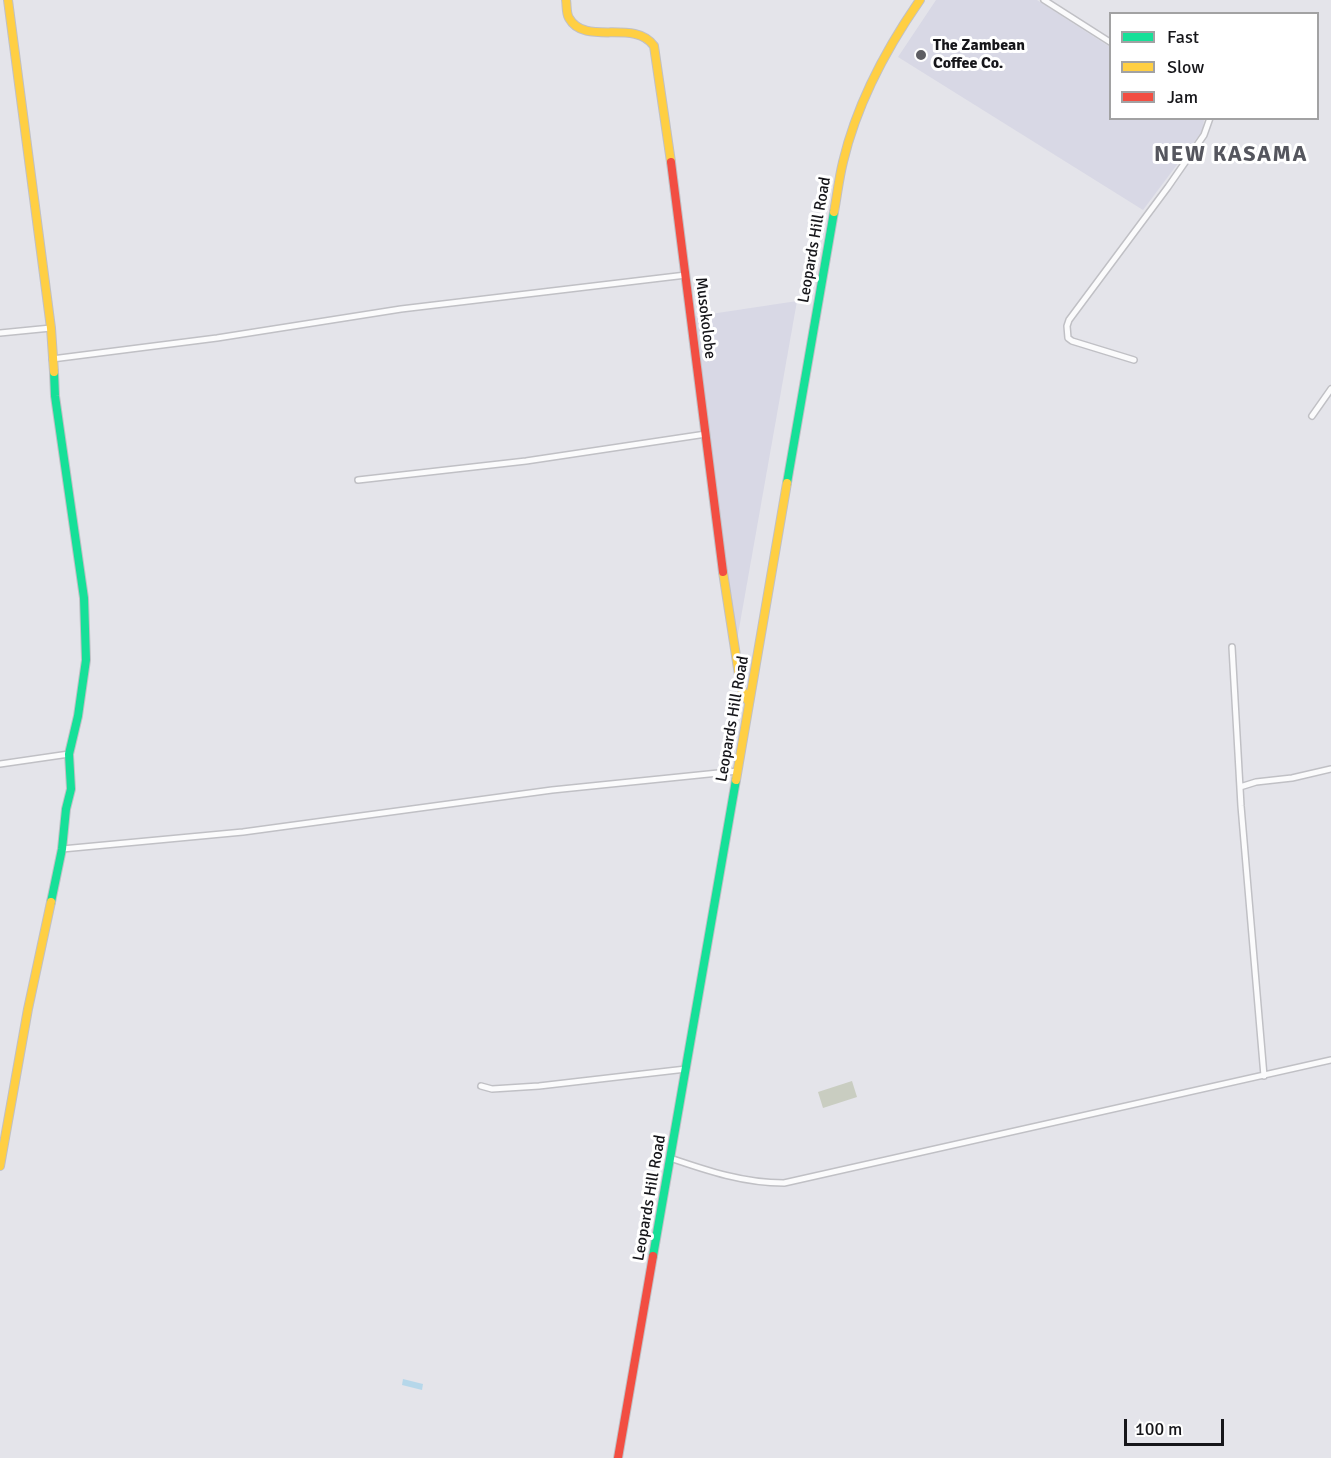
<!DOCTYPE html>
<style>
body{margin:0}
#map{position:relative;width:1331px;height:1458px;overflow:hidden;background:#e4e4ea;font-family:Signika,sans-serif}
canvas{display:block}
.legend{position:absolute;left:1109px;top:12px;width:210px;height:108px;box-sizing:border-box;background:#fff;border:2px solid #a2a2a3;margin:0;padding:8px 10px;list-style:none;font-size:18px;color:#16161a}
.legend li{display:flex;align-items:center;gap:12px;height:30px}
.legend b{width:30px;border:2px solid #a2a2a3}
.scale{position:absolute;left:1124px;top:1419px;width:100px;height:27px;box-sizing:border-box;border:3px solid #16161a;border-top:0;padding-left:8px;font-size:18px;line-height:21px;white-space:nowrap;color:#16161a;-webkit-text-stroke:4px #fff;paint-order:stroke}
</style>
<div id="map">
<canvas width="1331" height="1458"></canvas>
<ul class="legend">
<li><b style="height:8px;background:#16e098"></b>Fast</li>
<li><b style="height:8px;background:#ffcf43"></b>Slow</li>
<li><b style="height:8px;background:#f24e42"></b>Jam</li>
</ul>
<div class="scale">100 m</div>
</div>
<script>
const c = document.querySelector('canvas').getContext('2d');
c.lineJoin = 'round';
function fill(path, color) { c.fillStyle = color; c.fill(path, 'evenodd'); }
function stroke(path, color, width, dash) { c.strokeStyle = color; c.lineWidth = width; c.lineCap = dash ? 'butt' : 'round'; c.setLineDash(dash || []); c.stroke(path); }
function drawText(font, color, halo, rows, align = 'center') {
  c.font = font + ' Signika,sans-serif'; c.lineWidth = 6; c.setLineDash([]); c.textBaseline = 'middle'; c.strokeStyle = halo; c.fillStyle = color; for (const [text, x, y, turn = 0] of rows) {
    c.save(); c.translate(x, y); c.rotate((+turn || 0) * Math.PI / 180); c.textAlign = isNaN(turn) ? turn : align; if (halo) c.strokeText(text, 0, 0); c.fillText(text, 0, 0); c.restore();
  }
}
const built = new Path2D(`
 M936,0H1037L1110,47V118L1204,119L1203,130L1143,210L898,57Z
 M797,301L737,640L691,317Z`);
const green = new Path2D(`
 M852,1081L857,1097L823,1108L818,1092Z`);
const water = new Path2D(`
 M403,1379L423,1384L422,1390L402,1385Z`);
const street = new Path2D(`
 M1044,0L1110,42
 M0,333L51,328
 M52,359L217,338L401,309L686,275
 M1134,360L1072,341L1068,338L1067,326L1069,320L1168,187L1204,135L1210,118
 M1312,416L1331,389
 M358,480L526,461L706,434
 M1232,647L1241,806L1264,1076
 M0,764L69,754
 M1240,787L1256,782L1292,778L1331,769
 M62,849L243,832L552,790L738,771
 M481,1086L492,1089L539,1086L686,1069
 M670,1158C708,1171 744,1183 784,1183L1331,1060`);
const fast = new Path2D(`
 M787,483L834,212
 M51,902L62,849L66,809L71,789L69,754L78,716L86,660L84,598L55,396L54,372
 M653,1256L736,780`);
const slow = new Path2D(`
 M8,0L51,328L54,372
 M566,0C567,6 566,13 569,18C585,47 634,18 654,46L671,162
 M834,212C837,196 839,178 843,162C857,103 886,49 920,0
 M723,572L741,688L749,703
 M736,780L787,483
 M0,1166L28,1009L51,902`);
const jam = new Path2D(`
 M671,162L723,572
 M618,1458L653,1256`);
const markers = [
 [921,55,6,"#5e5e63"]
];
const poiNames = [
 ["The Zambean",933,46],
 ["Coffee Co.",933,64]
];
const streetNames = [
 ["Leopards Hill Road",815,240,-80],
 ["Musokolobe",705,318,83],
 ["Leopards Hill Road",733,719,-80],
 ["Leopards Hill Road",650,1198,-80]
];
const districtNames = [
 ["NEW KASAMA",1231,155]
];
fill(built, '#d8d8e5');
fill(green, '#c9cdc1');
fill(water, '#b6d7ea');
stroke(street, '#c0c0c5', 8);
stroke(fast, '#c0c0c5', 10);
stroke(slow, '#c0c0c5', 10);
stroke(jam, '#c0c0c5', 10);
stroke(street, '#fbfbfc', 5);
stroke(fast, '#16e098', 8);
stroke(slow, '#ffcf43', 8);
stroke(jam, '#f24e42', 8);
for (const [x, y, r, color] of markers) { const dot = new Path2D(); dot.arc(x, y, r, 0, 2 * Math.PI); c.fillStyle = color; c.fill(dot); stroke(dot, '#fff', 2); }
drawText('bold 16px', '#16161a', '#fff', poiNames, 'left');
drawText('16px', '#16161a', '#fff', streetNames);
c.letterSpacing = '1.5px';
drawText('bold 22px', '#55565e', '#fff', districtNames);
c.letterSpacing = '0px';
</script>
